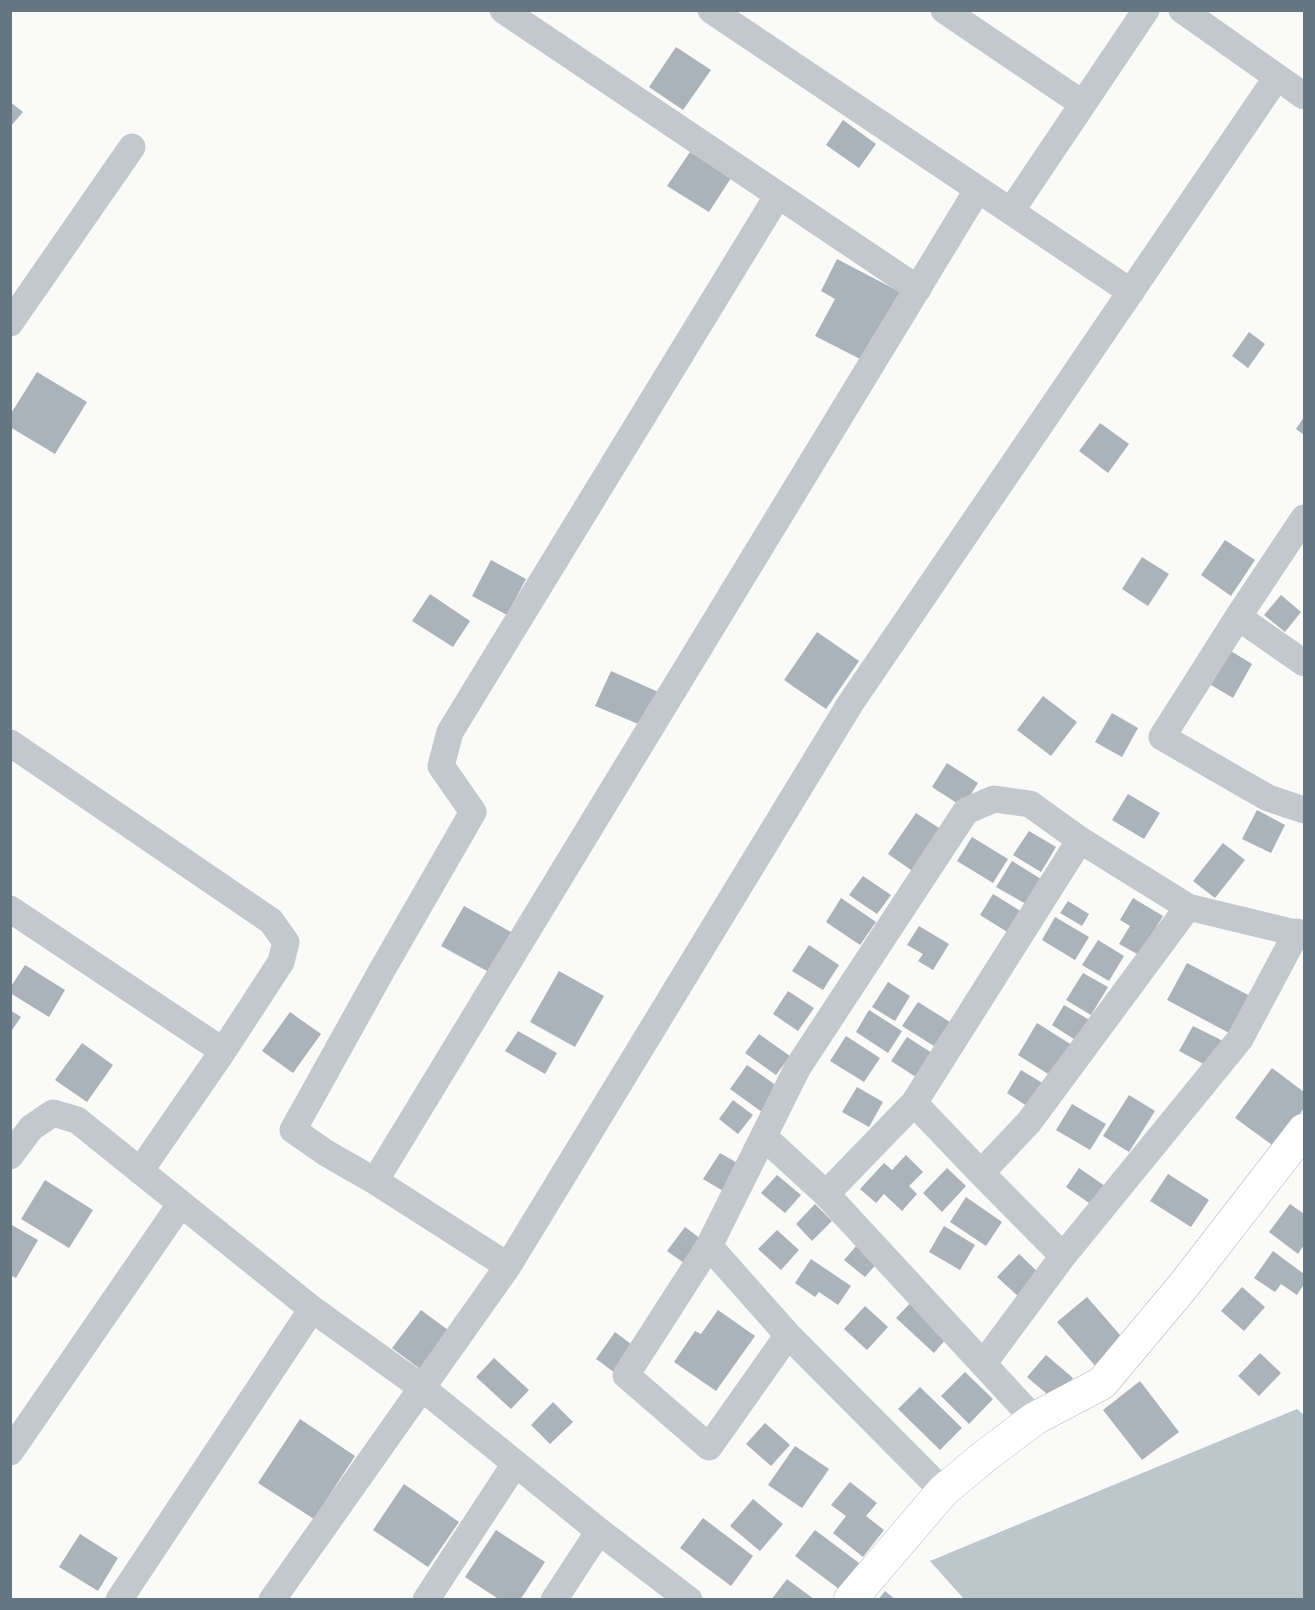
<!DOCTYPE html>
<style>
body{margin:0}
#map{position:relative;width:1315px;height:1610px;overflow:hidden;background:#fafaf8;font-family:Jost,sans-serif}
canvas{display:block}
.frame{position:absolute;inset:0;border:12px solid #657683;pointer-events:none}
</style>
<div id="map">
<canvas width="1315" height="1610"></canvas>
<div class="frame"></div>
</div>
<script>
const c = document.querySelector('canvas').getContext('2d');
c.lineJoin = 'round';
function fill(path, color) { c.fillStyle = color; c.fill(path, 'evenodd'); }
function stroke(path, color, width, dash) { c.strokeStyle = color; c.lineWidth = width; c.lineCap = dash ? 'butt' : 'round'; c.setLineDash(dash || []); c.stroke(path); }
const water = new Path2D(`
 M1297,1409L1304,1415V1599H964L930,1561Z`);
const building = new Path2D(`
 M676,47L711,70L683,110L649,87Z
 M10,102L23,112L10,127Z
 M843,120L876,144L859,168L826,145Z
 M690,152L731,178L709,212L667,186Z
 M837,259L902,293L866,362L815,336L835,299L821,291Z
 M1249,332L1265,344L1248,368L1232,356Z
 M37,372L87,402L55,454L10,427V415Z
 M1304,417V435L1296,429Z
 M1100,423L1129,444L1108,473L1079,451Z
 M1225,540L1255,560L1231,596L1201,575Z
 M1142,557L1169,574L1148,606L1122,589Z
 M491,560L526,579L507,615L472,596Z
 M430,594L470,621L453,647L412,621Z
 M1281,595L1301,612L1285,632L1264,615Z
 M817,632L859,661L826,709L784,680Z
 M1226,648L1252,664L1233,698L1206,682Z
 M611,671L663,694L648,728L595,706Z
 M1043,696L1077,722L1051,756L1017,730Z
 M1112,713L1138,728L1122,757L1095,742Z
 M947,763L978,783L963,807L932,787Z
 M1128,794L1160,813L1144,839L1112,820Z
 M1257,810L1285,825L1271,853L1242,839Z
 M916,813L942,830L914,872L888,854Z
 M1029,831L1056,847L1041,872L1013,855Z
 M972,837L1008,859L993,883L957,861Z
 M1223,843L1245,860L1215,898L1193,881Z
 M1012,861L1041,879L1026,904L996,887Z
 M863,876L891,895L877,914L849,895Z
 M993,894L1022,912L1009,933L980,915Z
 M841,898L876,922L860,945L826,922Z
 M1133,898L1163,916L1139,955L1119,944L1130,926L1120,920Z
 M1068,901L1089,914L1082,926L1060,913Z
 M464,906L520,937L498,977L441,946Z
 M1055,917L1089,937L1075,960L1042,940Z
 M919,926L949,944L933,970L918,961L923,954L907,945Z
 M1098,940L1124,956L1109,981L1082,965Z
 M809,945L839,965L823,990L792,971Z
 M1187,963L1252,997L1231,1034L1167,1000Z
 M25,965L65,990L49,1017L10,993V988Z
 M559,971L604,996L575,1047L530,1022Z
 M1083,973L1108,987L1091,1015L1066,1000Z
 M888,982L910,996L895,1021L872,1007Z
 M788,991L814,1008L798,1031L773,1014Z
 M918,1002L950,1022L934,1046L902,1026Z
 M1064,1005L1093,1022L1080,1043L1052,1025Z
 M10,1010L21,1017L10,1033Z
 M869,1010L902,1031L888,1053L856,1032Z
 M290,1012L321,1034L293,1073L262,1051Z
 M1037,1023L1075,1047L1056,1079L1018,1055Z
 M1193,1026L1223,1041L1209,1067L1179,1051Z
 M518,1031L557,1053L545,1074L505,1051Z
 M759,1034L790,1056L776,1075L745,1053Z
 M846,1036L880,1058L864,1082L830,1061Z
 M907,1037L935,1055L919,1079L891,1061Z
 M82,1043L113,1065L87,1102L55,1080Z
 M747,1065L780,1088L762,1112L730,1089Z
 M1272,1068L1304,1092V1108L1275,1147L1235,1118Z
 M1021,1070L1044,1084L1030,1108L1007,1093Z
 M857,1087L883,1102L869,1127L842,1112Z
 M1129,1095L1155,1111L1129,1152L1103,1136Z
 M733,1100L753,1115L738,1134L719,1119Z
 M1072,1104L1106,1124L1090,1150L1056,1130Z
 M720,1153L739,1164L723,1191L703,1179Z
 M906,1155L923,1172L909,1186L917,1194L902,1211L884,1194L876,1203L860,1189L884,1163L892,1170Z
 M947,1168L966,1186L942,1212L923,1193Z
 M1079,1168L1105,1186L1092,1205L1066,1187Z
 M1168,1174L1209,1200L1191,1227L1150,1201Z
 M777,1175L801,1195L785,1213L761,1193Z
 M45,1180L93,1210L69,1248L21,1219Z
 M966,1197L1002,1222L986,1246L950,1222Z
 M815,1204L832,1221L812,1241L796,1224Z
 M1290,1204L1304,1214V1245L1298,1254L1269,1232Z
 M10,1224L38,1240L16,1278L10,1275Z
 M944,1226L975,1245L960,1270L929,1252Z
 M685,1227L701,1239L684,1263L667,1251Z
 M777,1230L799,1250L781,1270L758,1249Z
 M858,1244L879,1261L865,1277L844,1260Z
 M1273,1251L1304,1274V1284L1297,1295L1281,1284L1275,1292L1254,1278Z
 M1019,1254L1042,1276L1020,1298L997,1277Z
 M811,1259L851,1286L838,1305L819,1292L815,1297L795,1283Z
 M1242,1287L1265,1307L1244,1331L1221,1311Z
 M1087,1297L1127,1343L1097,1368L1057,1322Z
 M915,1298L952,1332L934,1353L896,1318Z
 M865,1306L888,1327L867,1350L844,1329Z
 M421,1310L452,1333L424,1372L392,1348Z
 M718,1310L755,1336L716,1391L674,1362L695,1331L701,1334Z
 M615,1332L635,1347L615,1373L596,1359Z
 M1260,1353L1281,1373L1259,1396L1238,1376Z
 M1046,1355L1073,1378L1054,1400L1027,1377Z
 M494,1358L529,1390L511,1409L476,1377Z
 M965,1372L993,1399L969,1424L941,1396Z
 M1140,1381L1179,1432L1142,1460L1103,1410Z
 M920,1387L962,1428L940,1450L898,1409Z
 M553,1402L573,1422L550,1444L531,1425Z
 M300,1419L355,1456L314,1519L258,1483Z
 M765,1423L790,1445L771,1466L746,1444Z
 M795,1446L829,1469L802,1508L768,1485Z
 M850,1482L877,1503L866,1516L884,1530L863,1557L833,1533L846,1516L831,1505Z
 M404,1484L459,1522L428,1567L373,1530Z
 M753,1499L783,1524L760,1551L730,1526Z
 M703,1518L753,1556L731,1586L680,1548Z
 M496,1530L545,1562L520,1600H500L465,1577Z
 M815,1530L859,1563L839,1589L795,1556Z
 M80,1534L118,1558L98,1591L59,1567Z
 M787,1579L815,1600H771Z
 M885,1591L896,1600H878Z`);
const street = new Path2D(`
 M503,10L918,289
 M711,10L1131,292
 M944,10L1083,104
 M1182,10L1304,96
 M1011,211L1146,10
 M10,323L132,147
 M1304,518L1238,617L1162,737L1268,798L1304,810
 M1238,617L1304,663
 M10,743L271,921L286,942L281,962L223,1051L140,1171
 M10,909L223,1051
 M914,1103L981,1173
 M764,1137L826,1194L1034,1419
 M10,1156L31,1128L53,1113L77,1120L312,1309L421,1387L599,1531L689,1600
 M375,1181L978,189
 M826,1194L914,1103L1080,840
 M709,1246L788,1335L943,1491
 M1063,1256L981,1173L1029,1122L1188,907
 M508,1266L375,1181L326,1153L293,1130L382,970L473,812L441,766L450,732L778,195
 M788,1335L709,1447L626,1375L709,1246L798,1067L966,811L994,799L1030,804L1080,840L1188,907L1304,935
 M983,1364L1063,1256L1240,1039L1297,932
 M10,1452L180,1205
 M119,1600L312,1309
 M272,1600L508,1266L850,704L1277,77
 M426,1600L515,1464
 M554,1600L599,1531`);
const secondary = new Path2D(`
 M850,1600L943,1491L985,1456L1034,1419L1102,1383L1184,1285L1304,1130`);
fill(water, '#bbc7cb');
fill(building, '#aab3b9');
stroke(secondary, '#b3babf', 34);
stroke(street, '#c3c8cc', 27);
stroke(secondary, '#fff', 33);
</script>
